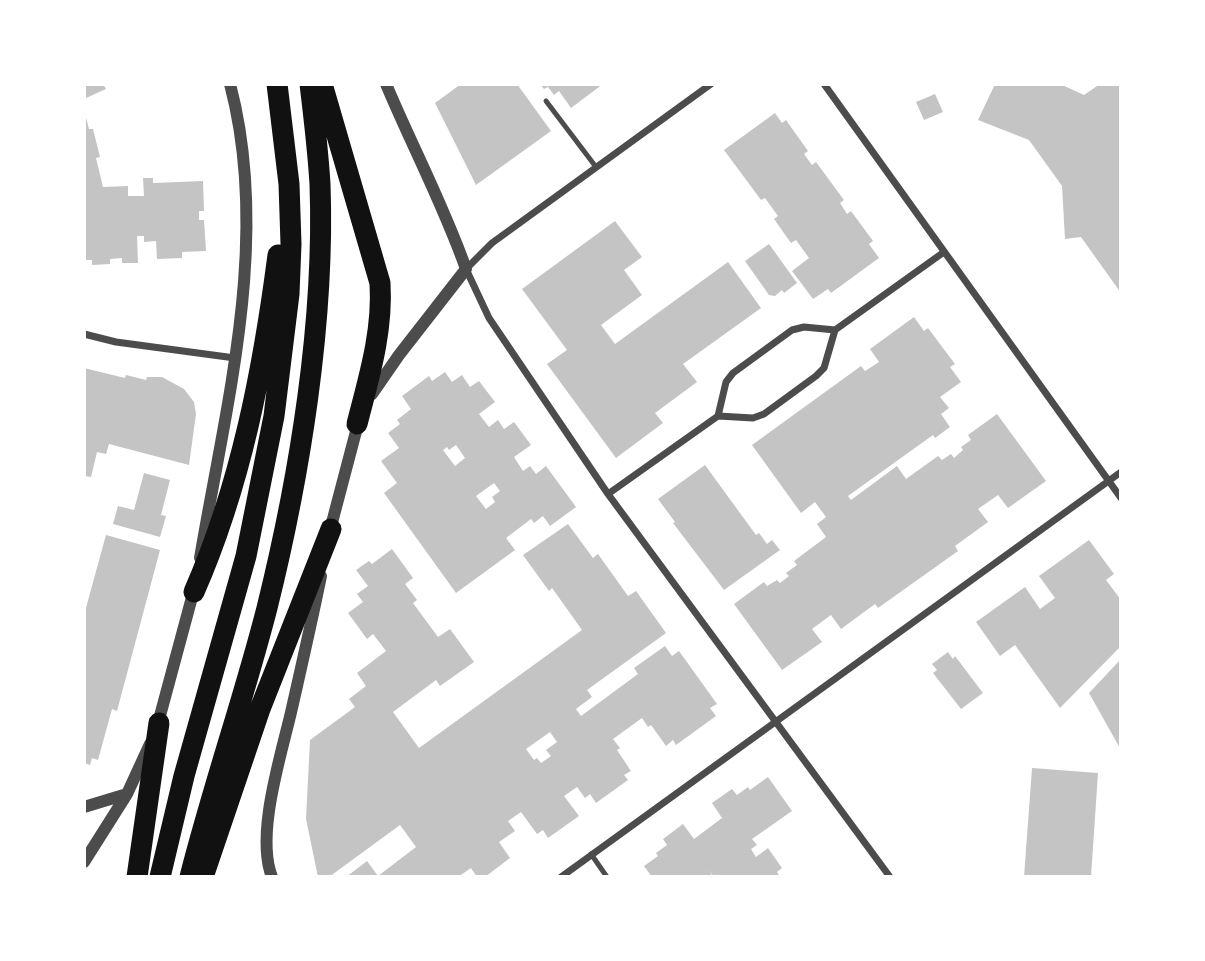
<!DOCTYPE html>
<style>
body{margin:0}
#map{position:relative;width:1205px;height:961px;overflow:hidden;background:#fff;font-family:"Noto Sans",sans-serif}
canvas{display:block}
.frame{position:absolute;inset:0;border:86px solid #fff;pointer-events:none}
</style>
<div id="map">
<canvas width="1205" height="961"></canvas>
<div class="frame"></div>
</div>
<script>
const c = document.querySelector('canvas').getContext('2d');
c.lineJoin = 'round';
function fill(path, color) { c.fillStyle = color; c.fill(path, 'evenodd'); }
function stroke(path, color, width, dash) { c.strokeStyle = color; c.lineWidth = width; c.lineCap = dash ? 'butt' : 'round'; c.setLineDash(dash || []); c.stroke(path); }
const building = new Path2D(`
 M84,84H103L106,89L84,99Z
 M461,84H517L551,131L476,185L435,103Z
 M540,84H603L571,108L559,91L554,95L548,87L544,89Z
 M995,84H1060L1084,95L1100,84H1121V293L1081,237L1065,239L1062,186L1029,140L978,120Z
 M935,94L943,112L924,120L916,102Z
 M775,113L782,123L786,120L808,151L804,154L812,165L816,162L844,200L840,203L847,214L851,211L873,241L869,244L879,258L831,293L828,289L813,299L792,271L809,258L796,240L791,243L774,219L778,216L765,198L761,200L724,150Z
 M85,114L89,129H93L100,157L96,158L103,187L128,186V196H144L143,178H153V183L203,181L204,211H199V220H204L206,251L182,252V258L157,259L156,241L144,242V236H137L138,263H122V258L110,259V264L92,265V260H84Z
 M615,221L642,257L624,270L642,295L601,325L615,344L728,262L761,308L683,364L697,382L655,413L663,423L616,458L547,364L567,350L522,289Z
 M769,244L797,283L784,293L782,290L775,296L769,295L745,261Z
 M914,317L924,331L928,328L955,364L950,367L961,382L940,397L949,408L941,414L950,427L935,438L933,435L848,496L851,500L897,466L906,479L938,456L942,460L951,454L954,458L963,450L961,447L971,440L968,435L997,414L1046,481L1008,508L998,495L978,509L988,522L955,546L958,551L878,608L875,604L841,629L831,615L812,629L822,642L782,670L734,604L764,582L767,586L777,580L780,583L789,576L786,573L797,565L794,561L826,537L817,524L826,517L815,502L801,513L752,445L861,366L865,371L879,362L870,349Z
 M84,368L125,378L126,375L146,380L147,377H162L184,389L194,402L196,414L189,465L109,444L106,454L97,452L91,477L84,476Z
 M445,372L452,382L462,375L470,387L479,381L495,402L479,414L489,427L498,420L504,429L514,422L531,445L514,457L523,471L530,466L536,474L546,466L576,507L550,526L543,516L534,523L531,519L506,538L515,550L456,593L384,493L397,483L381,461L399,448L388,433L400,424L397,420L411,409L402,396L429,376L432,381ZM456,445L465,458L455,466L443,450L447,447L449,450ZM494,483L500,491L492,497L495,502L486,509L476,496Z
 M705,465L756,535L759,533L767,544L772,540L780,550L724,590L673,523L675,522L658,499Z
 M144,473L170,480L161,515L166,516L160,537L113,524L118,506L134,510Z
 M568,524L593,558L598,554L628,596L636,591L666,633L587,690L592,697L576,709L581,716L638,674L634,668L665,646L672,656L679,651L717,704L710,708L716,716L676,745L673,740L666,746L651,725L648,727L642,718L613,739L620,748L617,750L631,771L624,775L628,780L596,803L590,794L585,798L577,787L564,796L579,816L548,838L543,830L537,834L521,812L508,821L515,831L499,842L510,858L485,877H477L471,868L458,877H346L367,861L378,876L416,847L400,825L329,877H318L306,819L310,740L355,707L349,699L366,686L357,673L386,651L373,634L367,639L348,613L363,602L357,594L368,586L356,570L369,561L372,564L392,549L413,578L405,584L417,600L413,603L438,637L450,629L474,662L440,686L436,680L393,712L419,748L582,630L552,588L549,591L523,555ZM550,732L557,742L546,750L551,756L541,763L537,758L534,760L526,749Z
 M106,535L160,550L117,711L112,709L98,760L92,758L90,765L84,763V615Z
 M1089,540L1114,574L1106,580L1121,600V646L1060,708L1015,645L1000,656L976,622L1025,587L1040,609L1055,598L1039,576Z
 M948,652L953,659L955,656L983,693L961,709L933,673L937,670L932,664Z
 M1121,659V750L1089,693Z
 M1032,768L1098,773L1091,877H1024Z
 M768,777L792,811L752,839L757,845L751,849L756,857L768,848L782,868L777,872L780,877H714L709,870L713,877H652L644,866L658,856L656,853L667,845L663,839L683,824L694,839L722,818L712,803L732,789L737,795L748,787L750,790Z`);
const service = new Path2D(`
 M546,101L596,167
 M591,854L607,877`);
const minor = new Path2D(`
 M711,84L492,243L466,269L489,318L608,494L890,877
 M824,84L1121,498
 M84,334L116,342L235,358
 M718,416L726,382L733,373L792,330L804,327L835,330
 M608,494L718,416L753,418L764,414L816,376L824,368L835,330L944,252
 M561,877L1121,472`);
const tertiary = new Path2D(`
 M372,394L399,355L466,269C444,206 412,146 386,84
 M329,534L359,420
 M200,558C226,404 271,239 230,84
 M157,727L195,586
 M84,807L127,794
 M84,862L127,794L150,744
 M272,877C255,834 282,753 292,708C302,664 312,620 321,576`);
const motorway = new Path2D(`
 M322,84L380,283C383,332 369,377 357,424
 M194,592C241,485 263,370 278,255
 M137,877L159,723
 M160,877L184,776L246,556L274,416L289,294L291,244L289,184L277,84
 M190,877C213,786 244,698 267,608C300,475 325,321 320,184C318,151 314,117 310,84
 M203,877L260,709L331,529`);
fill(building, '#c4c4c4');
stroke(service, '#4c4c4c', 5);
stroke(minor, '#4c4c4c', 7);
stroke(tertiary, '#4c4c4c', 12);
stroke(motorway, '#111', 21);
</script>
